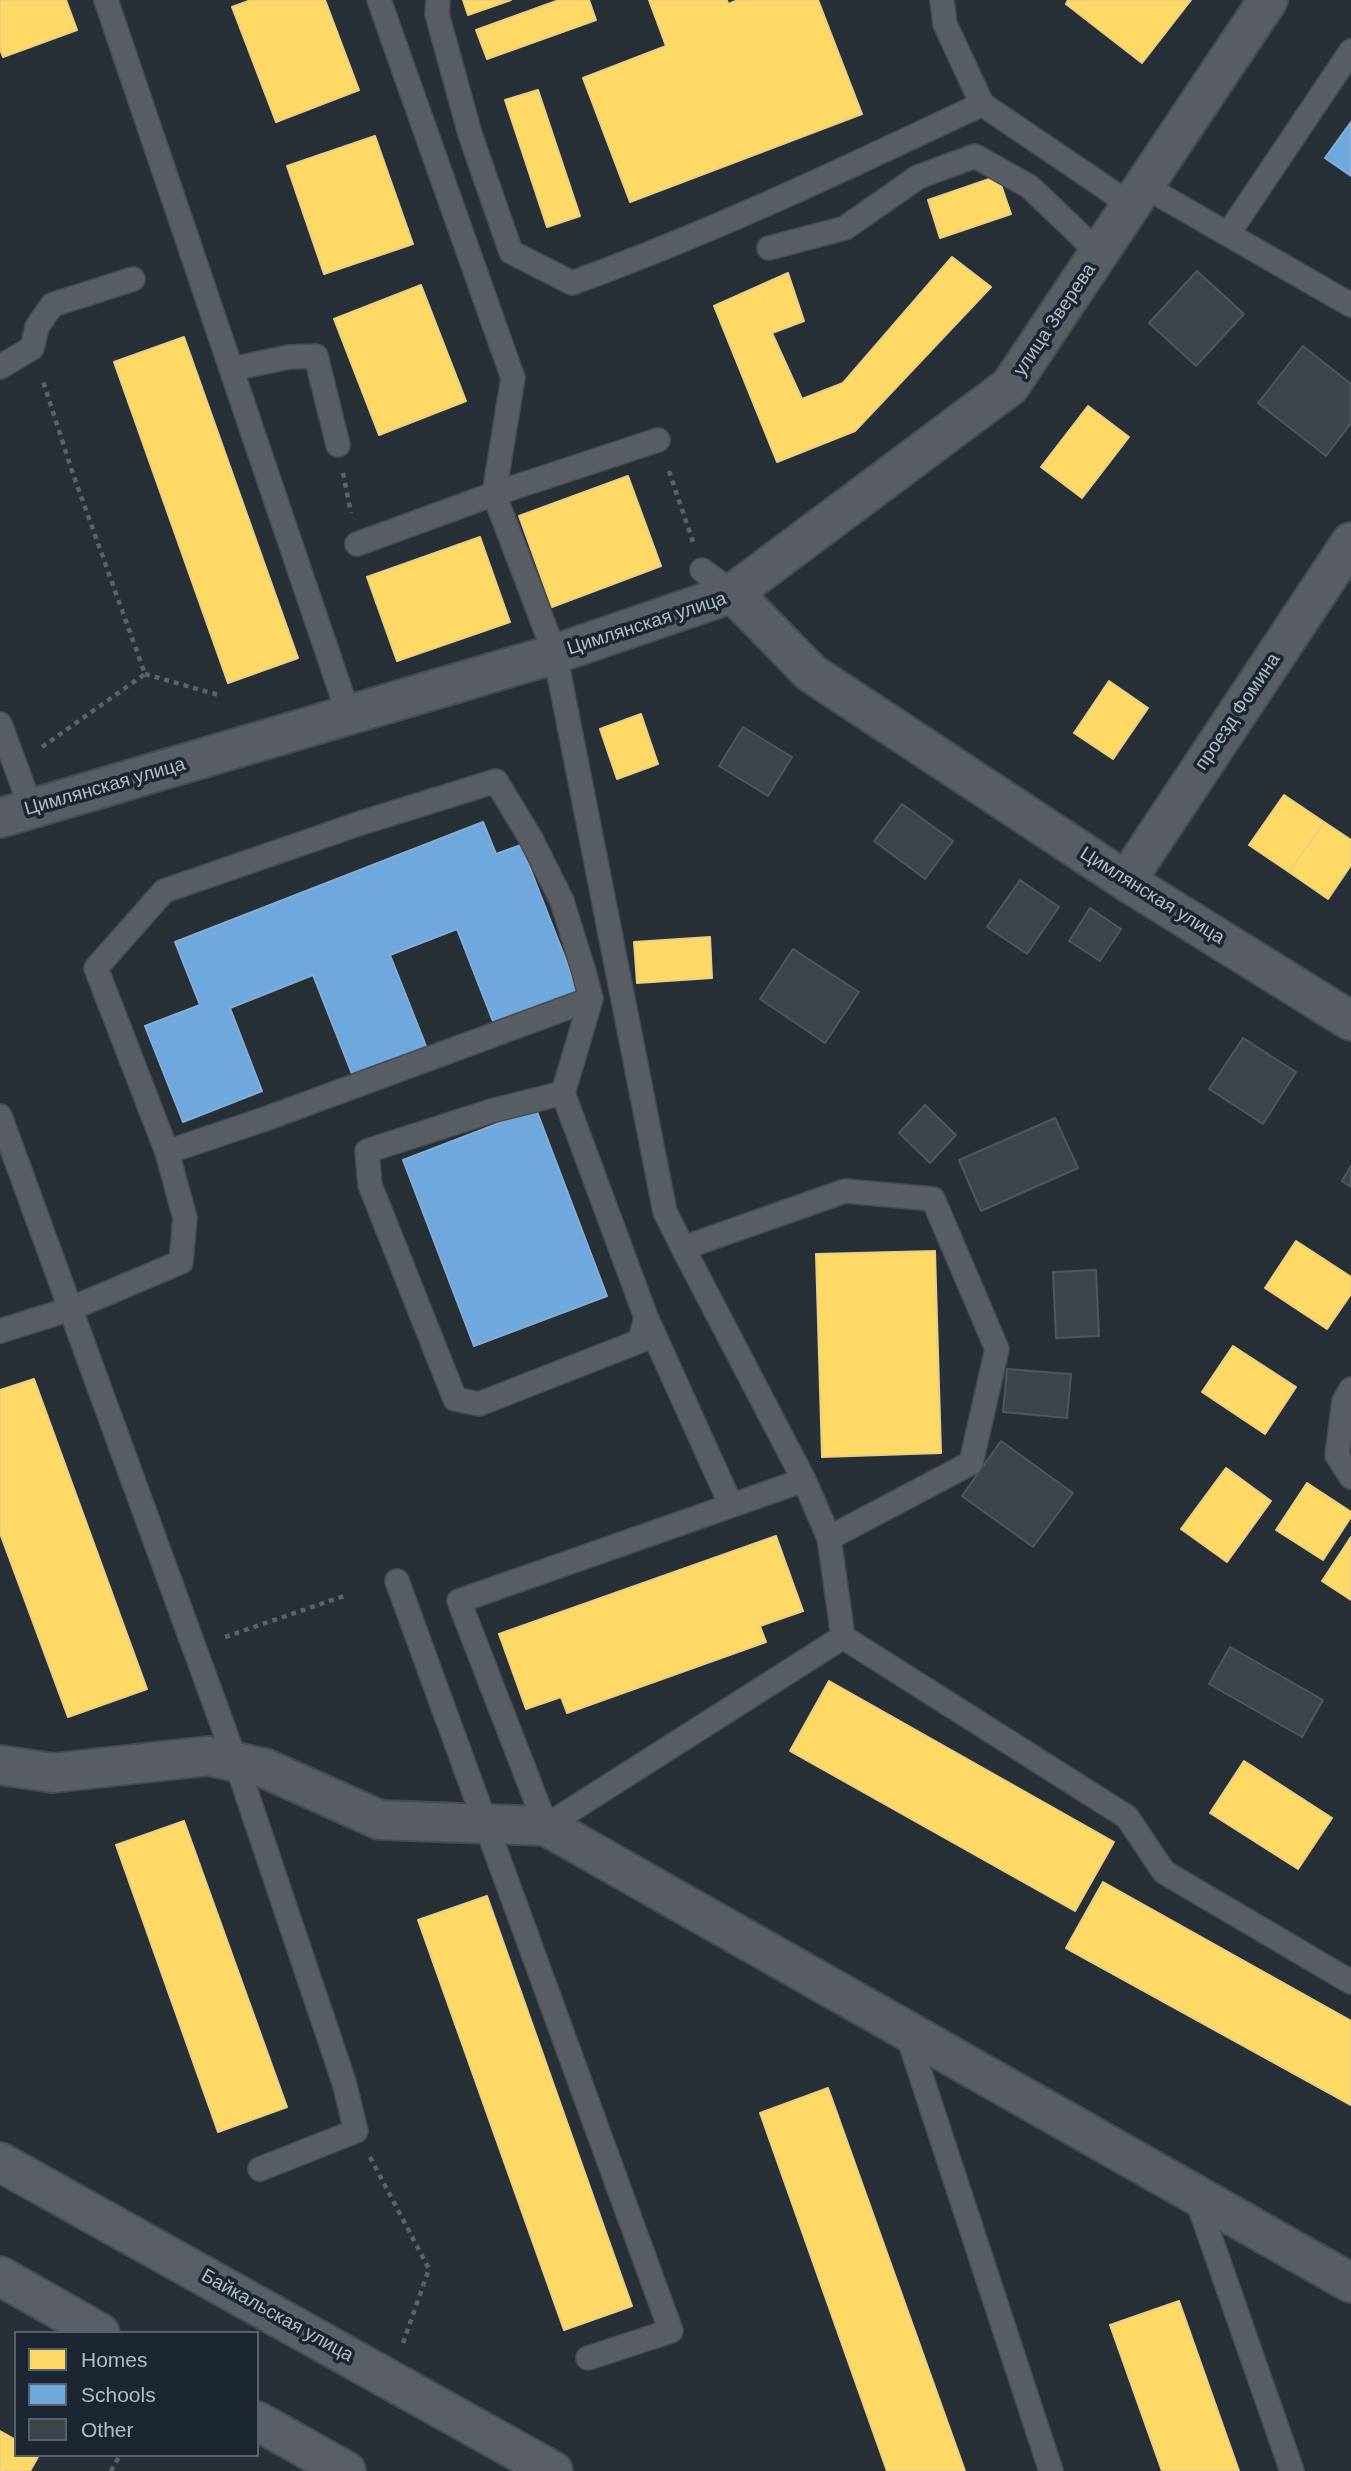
<!DOCTYPE html>
<meta charset="utf-8">
<style>
body{margin:0}
#map{position:relative;width:1351px;height:2471px;overflow:hidden;background:#272f37;font-family:Arial,sans-serif}
canvas{display:block}
.legend{position:absolute;left:14px;top:2331px;width:245px;height:126px;box-sizing:border-box;background:#1b2632;border:2px solid #57626e;margin:0;padding:9px 12px;list-style:none;font-size:21px;color:#b1bcc9}
.legend li{display:flex;align-items:center;gap:14px;height:35px}
.legend b{width:35px;border:2px solid #57626e}
</style>
<div id="map">
<canvas width="1351" height="2471"></canvas>
<ul class="legend">
<li><b style="height:19px;background:#ffd966"></b>Homes</li>
<li><b style="height:19px;background:#6fa8dc"></b>Schools</li>
<li><b style="height:19px;background:#3d444a"></b>Other</li>
</ul>
</div>
<script>
const c = document.querySelector('canvas').getContext('2d');
c.lineJoin = 'round';
function fill(path, color) { c.fillStyle = color; c.fill(path, 'evenodd'); }
function stroke(path, color, width, dash) { c.strokeStyle = color; c.lineWidth = width; c.lineCap = dash ? 'butt' : 'round'; c.setLineDash(dash || []); c.stroke(path); }
function drawText(font, color, halo, rows, align = 'center') {
  c.font = font + ' Arial,sans-serif'; c.lineWidth = 7; c.setLineDash([]); c.textBaseline = 'middle'; c.strokeStyle = halo; c.fillStyle = color; for (const [text, x, y, turn = 0] of rows) {
    c.save(); c.translate(x, y); c.rotate((+turn || 0) * Math.PI / 180); c.textAlign = isNaN(turn) ? turn : align; if (halo) c.strokeText(text, 0, 0); c.fillText(text, 0, 0); c.restore();
  }
}
const homes = new Path2D(`
 M0,0H66L77,30L3,57L0,49Z
 M251,0H325L359,90L276,122L232,7Z
 M463,0H511L468,15Z
 M559,0H589L596,20L487,59L476,30Z
 M649,0H727L728,4L738,0H818L862,114L630,202L583,78L666,46Z
 M1068,0H1191L1142,63L1066,4Z
 M538,90L580,216L547,227L505,100Z
 M375,136L413,244L324,274L287,166Z
 M998,176L1011,214L940,238L928,200Z
 M952,257L991,287L855,431L777,462L714,306L788,273L804,321L772,333L802,399L843,383Z
 M421,285L466,401L379,435L334,319Z
 M184,337L298,658L228,683L114,362Z
 M1088,406L1129,437L1082,498L1041,467Z
 M628,476L661,566L552,607L519,516Z
 M480,537L510,622L397,661L367,577Z
 M1109,681L1148,708L1113,759L1074,733Z
 M641,714L658,764L617,779L600,729Z
 M1284,795L1324,822L1289,872L1249,845Z
 M1324,822L1351,840V865L1328,899L1289,872Z
 M710,937L712,978L637,983L634,942Z
 M1296,1241L1351,1277V1294L1327,1329L1265,1288Z
 M935,1251L941,1453L822,1457L816,1254Z
 M1233,1346L1296,1387L1265,1434L1202,1392Z
 M34,1379L147,1689L68,1717L0,1533V1390Z
 M1226,1468L1271,1501L1227,1562L1181,1529Z
 M1307,1483L1351,1512V1517L1323,1560L1276,1530Z
 M776,1536L803,1611L760,1626L766,1642L567,1713L561,1697L526,1709L499,1634Z
 M1351,1537V1600L1322,1581Z
 M829,1681L1114,1842L1075,1911L790,1751Z
 M1244,1761L1332,1818L1298,1869L1210,1813Z
 M184,1821L287,2107L218,2132L116,1845Z
 M1103,1882L1351,2021V2105L1066,1948Z
 M487,1896L632,2306L564,2330L418,1920Z
 M828,2088L965,2471H887L760,2113Z
 M1179,2301L1239,2471H1162L1110,2325Z
 M0,2431L16,2440V2455H39L30,2471H0Z`);
const schools = new Path2D(`
 M1351,122V176L1325,158Z
 M483,822L496,854L521,845L578,991L494,1024L457,929L390,955L428,1051L354,1079L313,975L230,1008L262,1091L183,1122L145,1026L200,1005L175,942Z
 M536,1109L607,1296L474,1346L403,1160Z`);
const building = new Path2D(`
 M1197,271L1244,314L1196,366L1149,323Z
 M1303,346L1351,384V423L1326,456L1258,403Z
 M743,727L792,757L768,796L719,766Z
 M902,804L953,841L925,879L874,841Z
 M1020,880L1059,907L1027,954L987,927Z
 M1090,908L1121,929L1100,961L1069,941Z
 M793,949L859,992L825,1043L760,999Z
 M1243,1038L1296,1072L1263,1124L1209,1089Z
 M925,1105L956,1135L930,1163L899,1133Z
 M1055,1118L1078,1168L981,1211L959,1160Z
 M1351,1166V1187L1342,1181Z
 M1096,1270L1099,1336L1056,1338L1053,1272Z
 M1007,1369L1071,1374L1067,1418L1003,1412Z
 M1001,1441L1073,1493L1033,1547L962,1496Z
 M1230,1647L1323,1700L1302,1737L1209,1684Z`);
const path = new Path2D(`
 M669,471L693,542
 M343,473L351,513
 M145,674L222,696
 M42,747L145,674L73,474L42,378
 M225,1637L347,1595
 M370,2157L429,2269L403,2343
 M111,2471L120,2455`);
const lane = new Path2D(`
 M106,0L349,716
 M379,0L513,378L494,494L555,654L665,1212L683,1248L804,1480L829,1538L843,1637L546,1826L459,1601L804,1480
 M438,0L437,14L470,134L511,252L572,283C713,232 847,168 982,104
 M942,0L945,24L982,104L1131,205
 M1144,186L1351,305
 M1228,234L1351,51
 M769,248L845,228L918,177L975,156L1030,187L1099,253
 M0,367L32,348L37,327L52,305L133,279
 M232,369L289,357L316,356L338,445
 M357,544L494,494L658,440
 M702,570L733,593
 M0,724L31,808
 M563,1093L491,1111L367,1151L370,1185L455,1399L479,1404L640,1341L646,1317L563,1093L591,999L584,972L562,901L531,839L496,781L361,823L164,891L96,968L167,1152L265,1119L591,999
 M0,1116L236,1762L344,2082L356,2131L260,2169
 M683,1248L845,1191L933,1199L997,1349L971,1463L829,1538
 M646,1317L731,1505
 M0,1331L70,1309L181,1262L185,1218L167,1152
 M1351,1389L1344,1401L1337,1455L1351,1477
 M397,1581L671,2331L588,2358
 M843,1637L1127,1817L1164,1872L1351,1982
 M906,2030L1051,2471
 M1195,2194L1292,2471`);
const street = new Path2D(`
 M733,593L1010,386L1268,0
 M0,818L555,654L733,593L811,673L1126,881L1351,1021
 M1126,881L1351,542
 M0,1765L53,1773L208,1756L264,1768L380,1820L546,1826L1351,2283`);
const primary = new Path2D(`
 M0,2162L553,2471
 M0,2276L100,2333
 M257,2421L346,2471`);
const streetNames = [
 ["улица Зверева",1055,320,-56],
 ["Цимлянская улица",647,624,-18],
 ["проезд Фомина",1238,712,-56],
 ["Цимлянская улица",105,787,-16],
 ["Цимлянская улица",1152,896,32],
 ["Байкальская улица",277,2316,29]
];
fill(homes, '#ffd966');
stroke(homes, '#e8d084', 2);
fill(schools, '#6fa8dc');
stroke(schools, '#83aed6', 2);
fill(building, '#3d444a');
stroke(building, '#4f565f', 2);
stroke(lane, '#464b52', 26);
stroke(street, '#464b52', 42);
stroke(primary, '#454c54', 42);
stroke(path, '#5b6268', 4.5, [5, 5]);
stroke(lane, '#585e64', 23);
stroke(street, '#585e64', 38);
stroke(primary, '#5a5f67', 38);
drawText('19px', '#b1bcc9', '#1b2632', streetNames);
</script>
